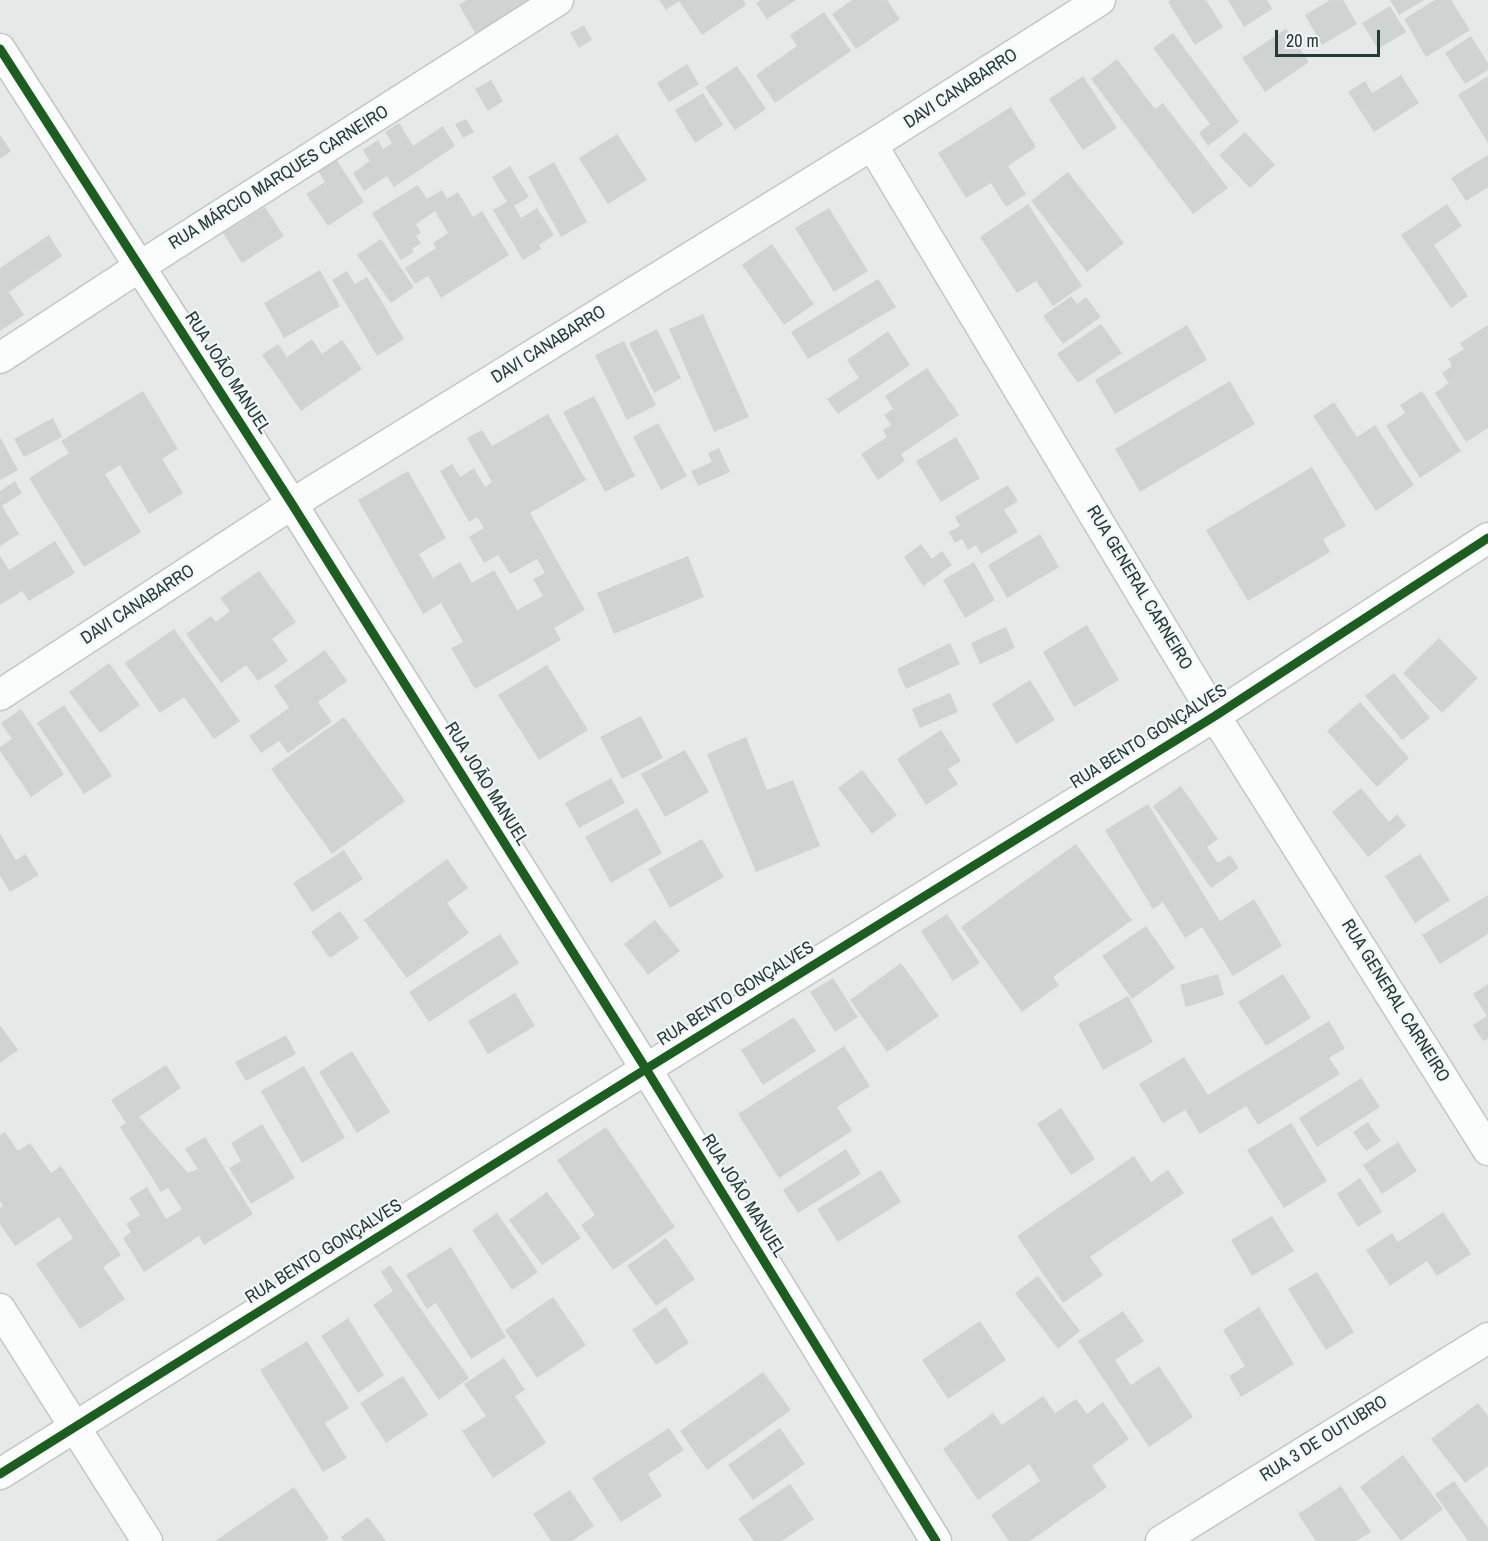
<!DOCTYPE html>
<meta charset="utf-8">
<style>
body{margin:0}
#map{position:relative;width:1488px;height:1541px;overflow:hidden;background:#e5eae8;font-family:"Archivo Narrow",sans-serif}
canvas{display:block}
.scale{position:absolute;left:1275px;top:30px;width:105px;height:27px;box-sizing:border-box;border:3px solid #243b37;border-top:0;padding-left:8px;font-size:18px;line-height:21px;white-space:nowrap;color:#243b37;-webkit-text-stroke:4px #f3f8f6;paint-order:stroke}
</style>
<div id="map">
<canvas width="1488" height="1541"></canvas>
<div class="scale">20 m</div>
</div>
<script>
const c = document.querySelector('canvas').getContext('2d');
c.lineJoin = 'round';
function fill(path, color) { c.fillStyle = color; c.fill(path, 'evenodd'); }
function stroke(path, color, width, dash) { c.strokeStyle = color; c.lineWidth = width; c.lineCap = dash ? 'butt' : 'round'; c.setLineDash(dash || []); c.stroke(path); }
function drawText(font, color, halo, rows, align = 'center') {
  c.font = font + ' "Archivo Narrow",sans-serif'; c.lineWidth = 4.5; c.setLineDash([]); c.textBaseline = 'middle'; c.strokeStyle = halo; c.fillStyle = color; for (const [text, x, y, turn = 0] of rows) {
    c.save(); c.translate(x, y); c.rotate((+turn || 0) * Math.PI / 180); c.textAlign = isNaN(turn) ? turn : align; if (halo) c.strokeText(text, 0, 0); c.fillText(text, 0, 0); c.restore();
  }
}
const building = new Path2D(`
 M467,0H539L477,36L459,5Z
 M659,0H743L746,5L702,35L679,1L666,10Z
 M761,0H796L767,19L756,3Z
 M852,0H887L900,19L856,49L832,14Z
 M1171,0H1206L1223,27L1195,45L1168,2Z
 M1228,0H1267L1272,9L1244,27Z
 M1330,0H1343L1357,24L1322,45L1305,15Z
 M1390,0H1424L1399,15Z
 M1435,0H1451L1470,30L1426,57L1404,19Z
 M1390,6L1406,32L1378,49L1362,23Z
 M824,12L851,51L775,103L756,75L797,46L790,35Z
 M584,25L592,40L579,48L570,33Z
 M1286,29L1309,62L1265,92L1242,58Z
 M1173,33L1239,122L1208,146L1199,133L1210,124L1153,48Z
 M1471,36L1488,63V70L1465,84L1445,53Z
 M1117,59L1155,109L1163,103L1228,188L1193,214L1091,79Z
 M687,64L699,84L669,102L657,83Z
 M737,66L766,109L735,130L705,87Z
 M1401,75L1419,103L1374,132L1348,92L1365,81L1372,93Z
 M1083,76L1117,128L1083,150L1049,99Z
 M1488,76V143L1458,95Z
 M491,80L503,101L488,111L475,89Z
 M703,93L723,125L695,143L675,110Z
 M1011,107L1036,147L1008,166L1026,194L1006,207L991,183L966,198L938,153Z
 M466,119L474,132L463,138L455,124Z
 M399,123L413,146L443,126L455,146L394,187L387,176L364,191L353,173L370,161L363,150L378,140L383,149L392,143L385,132Z
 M1245,132L1275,165L1250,188L1219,155Z
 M617,134L647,180L608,204L579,158Z
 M0,135L11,151L0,159Z
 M1488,155V187L1466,201L1451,178Z
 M336,159L364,202L328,226L306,194L325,182L318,171Z
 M554,162L587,222L561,237L528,177Z
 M510,166L529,197L514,206L521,218L537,208L554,235L539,245L541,249L523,260L493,210L507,202L492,177Z
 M1068,172L1124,243L1087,272L1031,201Z
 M418,185L427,199L442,190L447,199L458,192L473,217L482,211L509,255L441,298L428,276L415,284L405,268L436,248L433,243L448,233L435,211L416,224L421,233L416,236L421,243L412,249L414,252L401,260L372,213Z
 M1028,204L1082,286L1053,306L1036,281L1017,293L980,237Z
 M1447,204L1462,226L1434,245L1468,296L1451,308L1401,235Z
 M265,207L284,236L242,263L223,233Z
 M829,208L868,271L834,292L795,228Z
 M49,235L62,256L9,292L24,315L0,331V268Z
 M381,239L414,287L391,303L357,255Z
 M772,244L814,304L784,325L742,265Z
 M320,270L340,306L284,338L264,303Z
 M347,271L355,284L367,277L404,339L377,356L332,280Z
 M878,279L896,307L808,359L791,332Z
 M1071,296L1077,304L1086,297L1101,317L1063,344L1043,316Z
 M703,314L749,417L714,432L669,329Z
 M1101,324L1122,353L1078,383L1057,354Z
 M1187,325L1207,360L1115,414L1095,380Z
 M1488,325V428L1466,442L1435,393L1449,383L1442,373L1452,366L1448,359L1464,349L1460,343Z
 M657,329L681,378L654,393L629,343Z
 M888,331L910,365L838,414L827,399L859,378L847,360Z
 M312,339L322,354L342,340L362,369L301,411L262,355L278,344L287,357Z
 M624,341L656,405L627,420L595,355Z
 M927,368L959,415L901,454L905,461L878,480L861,454L887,437L883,430L891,425L884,415L893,409L885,396Z
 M1230,381L1255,424L1140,492L1115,449Z
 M143,391L178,449L162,459L183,493L149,514L120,465L105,474L141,532L84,567L29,478L69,453L61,441Z
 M1422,391L1461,451L1420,478L1386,426L1405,413L1400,405Z
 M594,396L635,476L605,492L563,412Z
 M1334,402L1357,437L1375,425L1414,485L1376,511L1313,416Z
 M548,414L586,480L530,513L585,610L554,628L561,640L475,689L451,648L463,642L441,603L423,614L358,500L408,471L446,538L419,554L433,578L460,562L472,583L494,570L517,610L543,596L533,579L545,573L537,559L510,574L498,555L484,563L469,537L484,528L477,517L469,522L440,471L452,464L460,477L474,468L485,487L492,482L467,438L482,430L492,446Z
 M53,418L62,437L24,457L14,439Z
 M658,423L687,476L661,490L633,437Z
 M0,437L18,470L0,480Z
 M956,437L980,478L941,502L916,461Z
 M719,448L730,472L698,486L691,471L712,462L708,453Z
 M1312,467L1346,526L1323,539L1330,552L1248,601L1206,530Z
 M15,481L22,493L2,506L19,534L0,546V491Z
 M1008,485L1018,501L1004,510L1018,532L981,554L976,545L968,550L962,539L955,543L949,532L960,526L955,517Z
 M1040,534L1059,567L1007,598L988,565Z
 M55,541L75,573L29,601L22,591L0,605V556L9,570Z
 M921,544L932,559L942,551L952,565L923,586L904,557Z
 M688,556L704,597L614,634L597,593Z
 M974,562L995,600L965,618L943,580Z
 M259,571L296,622L272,639L288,661L258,681L246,665L221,683L186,634L211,616L216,622L230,611L220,598Z
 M1087,625L1119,680L1074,707L1043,652Z
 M1006,627L1015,648L980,664L971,643Z
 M174,629L240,721L214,739L184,697L160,713L125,663Z
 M1439,638L1478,678L1442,713L1403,673Z
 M950,643L960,664L906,689L897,669Z
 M325,650L347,681L318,702L332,722L288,753L279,741L261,753L249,736L289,708L274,686Z
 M109,663L140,705L100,733L69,692Z
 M547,665L588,730L539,760L498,695Z
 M1394,673L1430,718L1402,740L1365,696Z
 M1030,680L1055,720L1016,744L992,704Z
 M950,693L958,712L920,728L912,709Z
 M1360,702L1409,758L1377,787L1327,731Z
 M64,705L112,776L84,794L37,723Z
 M21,709L64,774L31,797L0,751V747L12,739L1,723Z
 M641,716L663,758L622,779L600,737Z
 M344,717L405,801L332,854L271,769Z
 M941,730L961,761L948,769L958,784L926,805L897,759Z
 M746,737L767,790L793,780L820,846L756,872L707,754Z
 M685,750L709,792L665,817L641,774Z
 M862,770L897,815L872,834L838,788Z
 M611,778L625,803L579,828L565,803Z
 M1181,786L1218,839L1207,847L1218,863L1230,855L1239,868L1211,888L1153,806Z
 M1361,788L1389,822L1397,814L1406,826L1368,857L1332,812Z
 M1148,804L1220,921L1254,899L1282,946L1233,976L1202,927L1185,938L1163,902L1153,909L1105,830Z
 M637,808L662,853L611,883L585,837Z
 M0,834L16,860L25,854L39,875L10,892L0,876Z
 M702,839L724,877L670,908L648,869Z
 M1076,844L1132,920L1053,977L1059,985L1022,1012L961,927Z
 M344,850L363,879L312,912L293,883Z
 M1420,854L1450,900L1415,923L1385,876Z
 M447,859L468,888L447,903L469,933L407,978L364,920Z
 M1488,895V934L1440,964L1422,935Z
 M340,911L359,938L330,958L311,932Z
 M947,914L980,963L953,981L921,931Z
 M655,920L680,951L648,975L624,944Z
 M1146,926L1175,968L1132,999L1102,956Z
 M500,934L519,963L429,1022L409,992Z
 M901,963L939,1016L887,1052L850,1000Z
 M1218,974L1224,995L1186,1007L1180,985Z
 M1283,974L1311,1018L1266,1046L1238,1002Z
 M833,978L858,1017L835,1032L810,992Z
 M1488,984V1039L1483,1041L1473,1025L1487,1016L1473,994Z
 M515,993L535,1026L488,1054L468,1021Z
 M1128,996L1153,1042L1103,1070L1078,1024Z
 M794,1017L816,1051L763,1085L741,1050Z
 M1329,1021L1345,1048L1329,1058L1340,1074L1258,1125L1246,1106L1200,1134L1185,1110L1163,1123L1139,1084L1184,1057L1208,1095Z
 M0,1025L18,1050L0,1063Z
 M286,1035L296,1054L246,1081L235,1062Z
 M844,1046L870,1086L837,1107L852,1131L779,1178L738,1114Z
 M352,1051L390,1112L357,1133L319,1072Z
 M166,1065L181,1088L139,1117L188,1173L198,1169L185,1149L205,1137L253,1214L204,1245L199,1236L144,1272L123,1238L131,1232L126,1224L140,1215L129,1198L147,1187L166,1219L182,1209L168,1188L161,1192L120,1127L126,1123L111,1100Z
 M304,1066L345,1138L302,1163L261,1091Z
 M1361,1078L1380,1107L1317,1147L1299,1118Z
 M1061,1108L1095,1159L1071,1175L1037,1124Z
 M1368,1122L1381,1141L1366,1151L1353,1132Z
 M1291,1123L1327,1181L1284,1208L1247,1150Z
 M262,1124L295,1178L251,1204L229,1168L241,1161L231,1143Z
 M606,1127L675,1227L613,1270L581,1225L595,1215L557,1160Z
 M5,1132L18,1151L30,1143L51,1173L61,1166L121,1255L103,1267L125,1299L80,1329L36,1264L73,1238L59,1217L15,1246L0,1224V1208L3,1206L0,1201V1135Z
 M1398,1142L1417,1171L1382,1194L1363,1165Z
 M846,1149L861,1174L798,1213L783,1190Z
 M1134,1156L1151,1182L1168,1170L1184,1193L1090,1257L1103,1275L1063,1303L1017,1236Z
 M881,1170L901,1202L838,1242L817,1209Z
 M1360,1178L1382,1212L1358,1227L1337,1194Z
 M547,1192L581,1238L542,1265L509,1220Z
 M1443,1212L1471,1254L1437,1276L1427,1261L1390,1286L1366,1250L1392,1233L1398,1242Z
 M497,1213L538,1272L512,1290L472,1230Z
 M1272,1216L1294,1251L1252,1276L1231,1240Z
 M666,1238L695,1279L656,1306L627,1266Z
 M451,1247L506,1337L471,1359L436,1303L427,1309L406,1275Z
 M390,1265L469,1378L439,1400L373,1305L393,1291L381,1272Z
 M1317,1272L1354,1332L1326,1350L1288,1289Z
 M1038,1276L1080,1331L1058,1349L1015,1293Z
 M553,1297L586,1345L537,1378L505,1330Z
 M666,1307L689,1343L656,1365L632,1330Z
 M1259,1307L1294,1364L1241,1397L1229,1376L1245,1366L1223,1330Z
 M1123,1311L1144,1341L1115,1360L1131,1385L1159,1366L1193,1417L1149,1447L1078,1341Z
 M348,1318L384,1375L358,1393L321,1336Z
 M980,1321L1006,1360L948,1399L922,1360Z
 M307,1341L349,1408L325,1423L347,1458L323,1472L260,1370Z
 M504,1358L525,1390L515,1396L546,1443L493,1478L462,1431L486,1416L464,1384Z
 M763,1372L791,1410L707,1470L680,1431Z
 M403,1376L428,1415L386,1443L360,1403Z
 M1043,1396L1055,1413L1076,1399L1087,1414L1103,1402L1129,1439L1092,1466L1107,1487L1030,1541H1009L991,1515L1040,1481L1029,1464L978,1500L943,1449L993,1413L1002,1425Z
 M1478,1403L1488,1416V1466L1465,1483L1431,1439Z
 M669,1428L684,1450L648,1474L662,1496L621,1522L592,1478Z
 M780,1428L805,1464L753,1500L728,1465Z
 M1403,1455L1443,1509L1401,1541L1360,1487Z
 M1454,1481L1488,1528V1541H1468L1435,1494Z
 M790,1484L814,1519L782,1541H754L738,1519Z
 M1341,1486L1371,1532L1356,1541H1316L1298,1514Z
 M294,1487L329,1538L325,1541H215Z
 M570,1490L594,1526L572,1541H551L533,1514Z
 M368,1517L386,1541H344L341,1537Z`);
const minor = new Path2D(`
 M0,49L292,504L646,1069L936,1541
 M872,145L1215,716L1488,1150
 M0,358L139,267L558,0
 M0,695L292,504L872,145L1100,0
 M0,1309L147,1541
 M0,1474L646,1069L1215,716L1488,538
 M1161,1541L1488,1338`);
const cycleway = new Path2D(`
 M0,49L292,504L646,1069L936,1541
 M0,1474L646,1069L1215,716L1488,538`);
const streetNames = [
 ["DAVI CANABARRO",961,89,-33],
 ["RUA MÁRCIO MARQUES CARNEIRO",279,178,-32],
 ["DAVI CANABARRO",549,345,-32],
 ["RUA JOÃO MANUEL",227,373,57],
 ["RUA GENERAL CARNEIRO",1139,588,59],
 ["DAVI CANABARRO",138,605,-33],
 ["RUA BENTO GONÇALVES",1149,737,-32],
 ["RUA JOÃO MANUEL",486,784,58],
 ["RUA BENTO GONÇALVES",736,994,-32],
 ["RUA GENERAL CARNEIRO",1395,1001,58],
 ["RUA JOÃO MANUEL",743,1196,58],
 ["RUA BENTO GONÇALVES",324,1252,-32],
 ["RUA 3 DE OUTUBRO",1324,1439,-32]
];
fill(building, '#cfd3d2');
stroke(minor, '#c2c7c5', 33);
stroke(minor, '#fbfcfc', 30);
stroke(cycleway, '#1b5e20', 9);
drawText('18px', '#243b37', '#f3f8f6', streetNames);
</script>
